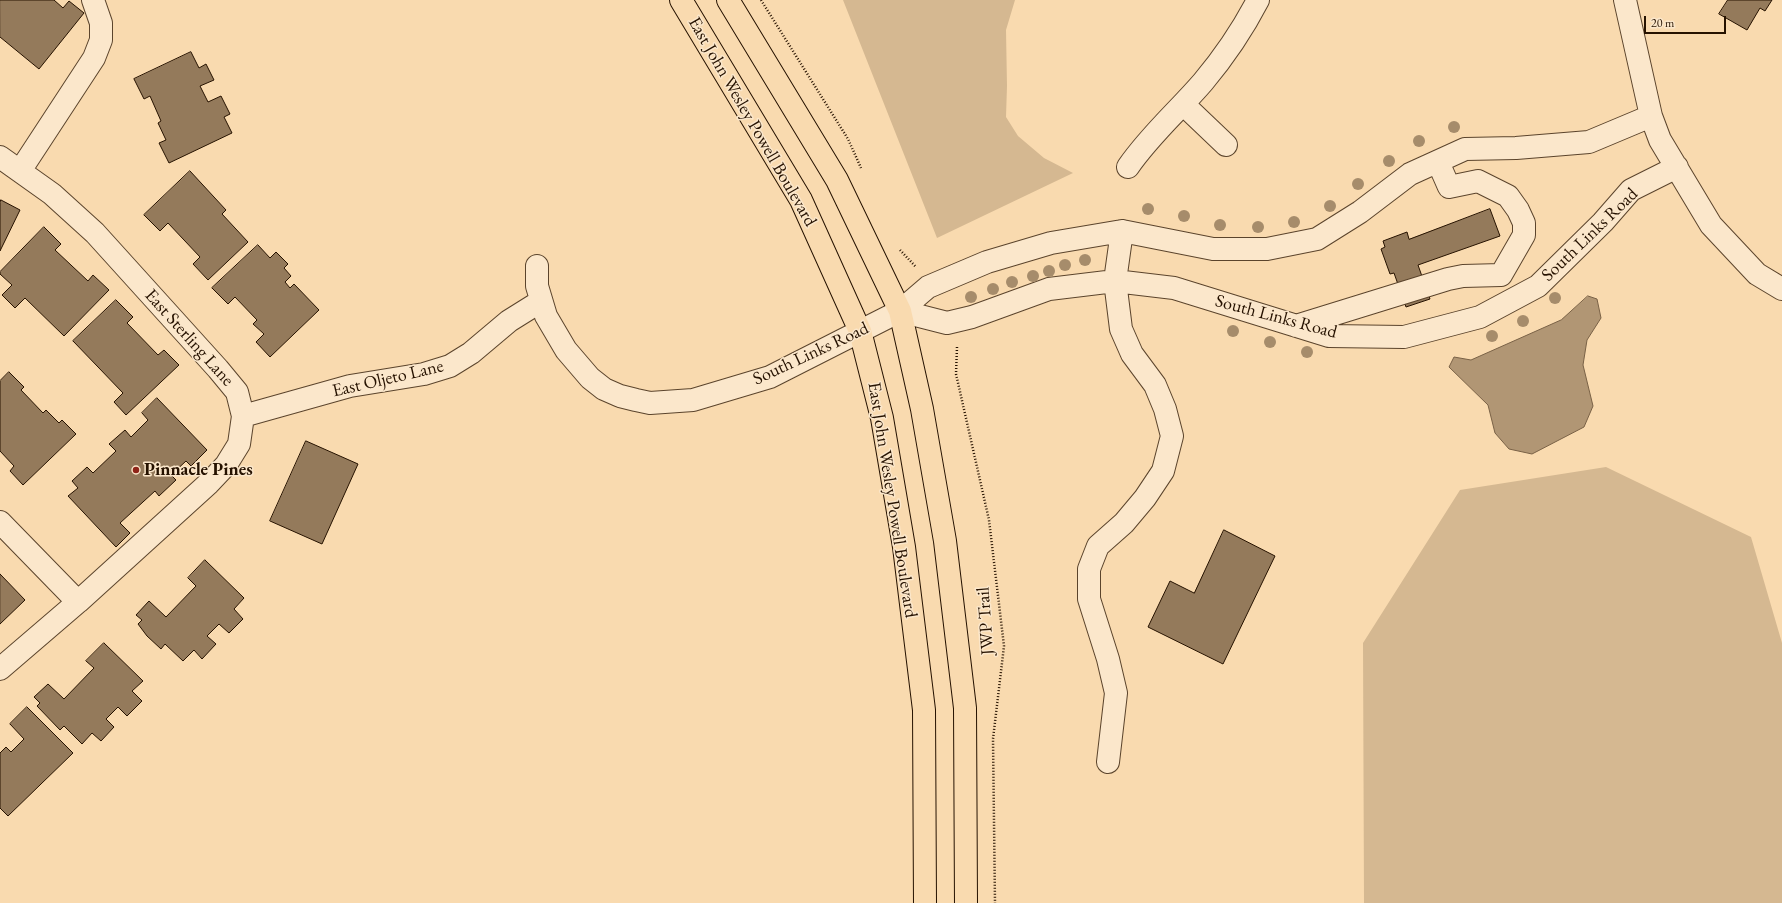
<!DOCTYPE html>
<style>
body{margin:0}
#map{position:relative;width:1782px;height:903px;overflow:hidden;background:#f9daaf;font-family:"EB Garamond",serif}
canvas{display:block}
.scale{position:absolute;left:1644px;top:16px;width:82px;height:18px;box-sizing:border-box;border:2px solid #261200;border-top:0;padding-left:5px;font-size:12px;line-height:14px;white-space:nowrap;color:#261200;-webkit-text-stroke:3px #fbe7cb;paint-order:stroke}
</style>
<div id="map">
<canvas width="1782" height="903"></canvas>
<div class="scale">20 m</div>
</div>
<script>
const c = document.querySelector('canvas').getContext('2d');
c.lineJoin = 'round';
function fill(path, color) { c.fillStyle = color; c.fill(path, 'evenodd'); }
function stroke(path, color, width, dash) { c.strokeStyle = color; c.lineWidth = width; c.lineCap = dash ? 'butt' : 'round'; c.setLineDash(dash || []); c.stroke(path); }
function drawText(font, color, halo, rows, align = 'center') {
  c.font = font + ' "EB Garamond",serif'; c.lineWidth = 3; c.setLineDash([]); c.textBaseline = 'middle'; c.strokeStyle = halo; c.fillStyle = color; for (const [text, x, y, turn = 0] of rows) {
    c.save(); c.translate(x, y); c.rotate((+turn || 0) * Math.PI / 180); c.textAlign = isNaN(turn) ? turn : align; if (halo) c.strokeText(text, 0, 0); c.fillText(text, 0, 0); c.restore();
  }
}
const green = new Path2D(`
 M843,0H1015L1006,30L1007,86L1006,117L1018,136L1044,158L1073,173L937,238Z
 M1606,467L1751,537L1782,643V903H1364L1363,643L1460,490Z`);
const water = new Path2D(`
 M1588,296L1597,299L1601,318L1587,340L1583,365L1593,406L1584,427L1532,454L1509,449L1495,433L1488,405L1449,367L1454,357L1471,360L1561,320Z`);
const building = new Path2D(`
 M0,0H54L63,8L69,1L84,13L39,69L0,37Z
 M1728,0H1772L1765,11L1760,8L1747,30L1719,14Z
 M191,52L199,68L206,64L214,80L200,86L208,102L221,96L230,114L224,117L232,133L169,163L159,143L166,140L158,123L161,121L150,96L144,99L134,79Z
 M190,171L226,210L222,214L248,242L208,280L193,264L200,257L168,223L160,231L144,215Z
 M1,200L20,210L0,251V203Z
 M1490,209L1500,236L1418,265L1430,299L1406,307L1394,273L1390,274L1381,249L1385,247L1383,241L1407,232L1409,239Z
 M44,227L61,244L55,250L88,281L93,275L109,290L64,336L25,298L15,308L2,295L12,285L0,274V272Z
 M258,245L270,258L276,252L288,264L284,268L291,276L285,282L290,288L294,284L319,310L270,357L256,342L264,334L253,324L257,320L235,297L228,304L212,288Z
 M116,300L133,317L127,323L158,355L164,350L179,365L126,415L114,402L123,393L73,341Z
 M9,372L24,387L21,390L43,413L46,410L59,423L62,420L76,434L23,485L10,471L14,466L0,451V381Z
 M157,398L207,450L191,466L186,461L171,475L176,480L159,496L155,491L120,523L130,533L116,547L68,496L78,488L72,481L87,467L93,473L116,451L109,444L125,430L131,437L148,420L142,413Z
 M306,441L358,464L322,544L270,521Z
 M1224,530L1275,556L1223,664L1148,627L1170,581L1194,593Z
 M205,560L244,598L234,609L243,619L229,633L219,624L207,636L216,644L202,659L194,650L183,661L165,644L161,649L147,636L138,624L142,620L136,615L149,601L166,617L196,586L188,578Z
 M0,574L25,600L0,624Z
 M104,643L143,681L132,691L142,701L127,716L118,707L106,719L114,727L101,741L92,733L82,744L64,726L60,730L37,706L40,703L34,697L48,684L64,699L94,668L86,661Z
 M27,707L73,753L8,816L0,808V753L6,747L11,752L24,739L10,724Z`);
const path = new Path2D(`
 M761,0L848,139L861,168
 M900,250L916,267
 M957,347L956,374L989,520L1004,646L993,739L995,903`);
const minor = new Path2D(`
 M1625,0L1651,116L1660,140L1711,225L1757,274L1782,289
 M1183,104L1226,145
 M0,157L52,194L95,233L218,369L237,392L243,416L239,444L226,465L209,483L78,602L0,669
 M1438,162L1449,187L1478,181L1508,196L1518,210L1524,223V235L1501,275
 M1128,167C1150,135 1178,111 1203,82C1224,57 1243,29 1258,0
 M20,171L94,58L101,40V23L93,0
 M537,266V286L546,316L566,350L590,378L604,389L620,396L636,400L650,403L693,400L770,377L900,311L928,287L987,262L1051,243L1122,231L1213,249H1267L1317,239L1360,212L1410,174L1465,149L1516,148L1589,142L1651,116
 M900,311L947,323L972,317L1049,289L1115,281L1174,288L1329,336L1404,337L1480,317L1538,286L1603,222L1631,190L1677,167
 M1296,326L1448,279L1463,276L1501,275
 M243,416L350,386L424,374L450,366L471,353L509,321L541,301
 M0,522L78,602
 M1108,762L1116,693L1108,659L1089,599V569L1098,546L1124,523L1145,498L1163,471L1172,436L1165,409L1155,385L1132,354L1121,329L1115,281L1122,231`);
const major = new Path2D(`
 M681,0L801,200L860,331L882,418L904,547L924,710L925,903
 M728,0L837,180L900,311L922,409L945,541L965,708L966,903`);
const trees = [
 [1454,127],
 [1419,141],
 [1389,161],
 [1358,184],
 [1330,206],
 [1148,209],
 [1184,216],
 [1294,222],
 [1220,225],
 [1258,227],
 [1085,260],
 [1065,265],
 [1049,271],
 [1033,276],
 [1012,282],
 [993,289],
 [971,297],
 [1555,298],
 [1523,321],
 [1233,331],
 [1492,336],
 [1270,342],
 [1307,352]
];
const markers = [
 [136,470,4,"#8f2418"]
];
const streetNames = [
 ["East John Wesley Powell Boulevard",752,122,60],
 ["South Links Road",1590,235,-44],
 ["South Links Road",1276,317,15],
 ["East Sterling Lane",189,338,48],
 ["South Links Road",811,354,-25],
 ["East Oljeto Lane",388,379,-13],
 ["East John Wesley Powell Boulevard",892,500,81],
 ["JWP Trail",986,621,-94]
];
const poiNames = [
 ["Pinnacle Pines",144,470]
];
fill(green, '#d5b891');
fill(water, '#b19674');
stroke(water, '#796146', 1);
fill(building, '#947a5b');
stroke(building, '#261200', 1);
stroke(minor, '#5b442c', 24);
stroke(major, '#261200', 24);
stroke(path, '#261200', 2.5, [1, 2]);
stroke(minor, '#fbe7cb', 22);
stroke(major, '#f9daaf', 22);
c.fillStyle = '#a68c6b';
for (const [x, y] of trees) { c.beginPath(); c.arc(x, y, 6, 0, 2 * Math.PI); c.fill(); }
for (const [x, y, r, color] of markers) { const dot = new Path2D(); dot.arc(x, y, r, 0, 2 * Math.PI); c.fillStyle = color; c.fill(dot); stroke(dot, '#fbe7cb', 1.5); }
drawText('18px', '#261200', '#fbe7cb', streetNames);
drawText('bold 18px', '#261200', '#fbe7cb', poiNames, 'left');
</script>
